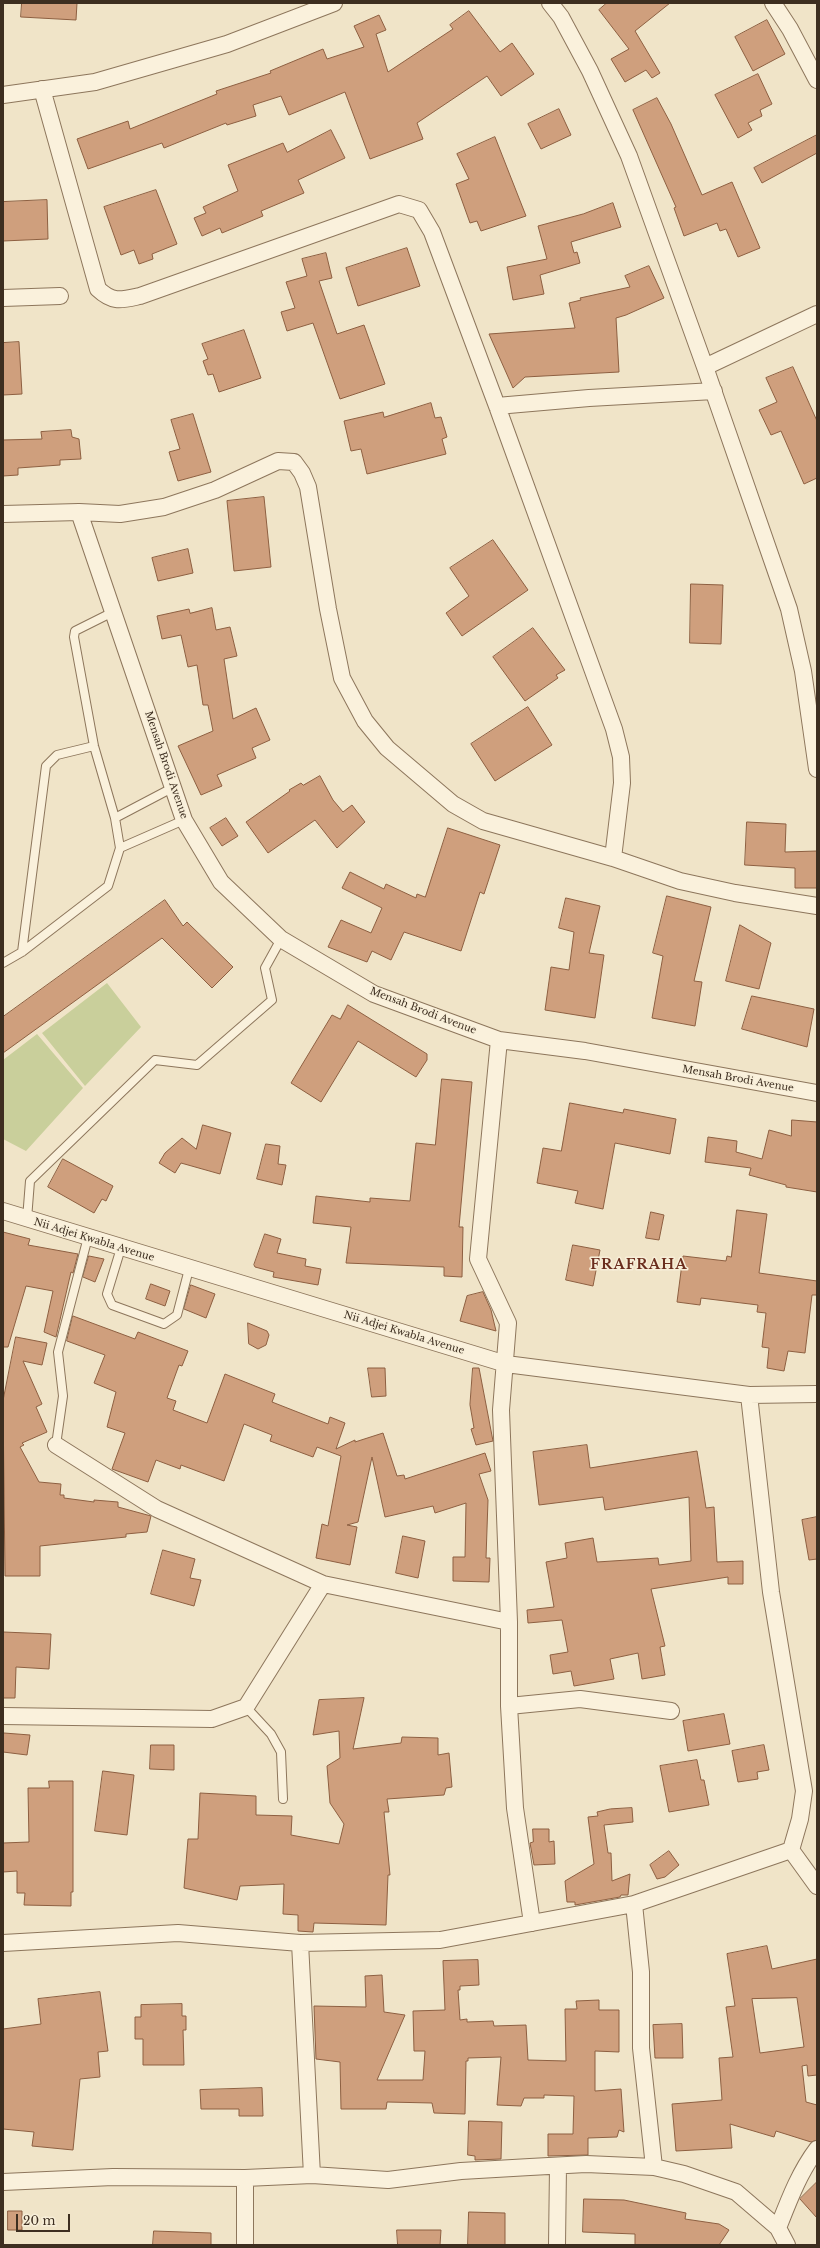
<!DOCTYPE html>
<style>
body{margin:0}
#map{position:relative;width:820px;height:2248px;overflow:hidden;background:#f0e4c8;font-family:"Libre Baskerville",serif}
canvas{display:block}
.frame{position:absolute;inset:0;border:4px solid #3d2e20;pointer-events:none}
.scale{position:absolute;left:16px;top:2214px;width:54px;height:18px;box-sizing:border-box;border:2px solid #3d2e20;border-top:0;padding-left:5px;font-size:12px;line-height:14px;white-space:nowrap;color:#3d2e20;-webkit-text-stroke:3px #f7eed8;paint-order:stroke}
</style>
<div id="map">
<canvas width="820" height="2248"></canvas>
<div class="frame"></div>
<div class="scale">20 m</div>
</div>
<script>
const c = document.querySelector('canvas').getContext('2d');
c.lineJoin = 'round';
function fill(path, color) { c.fillStyle = color; c.fill(path, 'evenodd'); }
function stroke(path, color, width, dash) { c.strokeStyle = color; c.lineWidth = width; c.lineCap = dash ? 'butt' : 'round'; c.setLineDash(dash || []); c.stroke(path); }
function drawText(font, color, halo, rows, align = 'center') {
  c.font = font + ' "Libre Baskerville",serif'; c.lineWidth = 3; c.setLineDash([]); c.textBaseline = 'middle'; c.strokeStyle = halo; c.fillStyle = color; for (const [text, x, y, turn = 0] of rows) {
    c.save(); c.translate(x, y); c.rotate((+turn || 0) * Math.PI / 180); c.textAlign = isNaN(turn) ? turn : align; if (halo) c.strokeText(text, 0, 0); c.fillText(text, 0, 0); c.restore();
  }
}
const green = new Path2D(`
 M107,983L141,1027L85,1086L42,1033Z
 M37,1034L83,1088L26,1151L3,1139V1060Z`);
const building = new Path2D(`
 M22,3H77L76,20L21,17Z
 M607,3H670L635,31L660,73L652,78L646,70L625,82L611,59L629,49L599,10Z
 M469,11L500,52L512,43L534,74L501,96L487,76L417,123L423,139L370,159L345,92L289,115L281,96L253,105L256,116L227,125L226,123L164,148L162,143L88,169L77,139L128,121L130,129L217,94L216,91L271,73L270,71L323,49L327,59L364,47L354,26L379,15L386,30L376,34L388,72L453,29L450,25Z
 M767,20L785,54L753,71L735,37Z
 M758,74L772,104L760,110L762,116L748,123L752,130L738,138L715,95Z
 M657,98L671,124L702,195L732,182L760,248L738,257L726,229L720,231L717,223L684,236L674,208L676,207L633,110Z
 M559,109L571,135L541,149L528,124Z
 M331,130L345,158L298,180L304,193L261,211L263,216L222,233L220,228L202,236L194,218L206,213L203,207L238,191L228,165L283,143L287,152Z
 M817,135V153L762,183L754,168Z
 M495,137L526,216L481,231L477,221L470,223L456,184L469,179L457,154Z
 M156,190L177,244L152,254L153,259L139,264L134,250L121,255L104,207Z
 M47,200L48,239L3,241V202Z
 M613,203L621,227L571,242L574,253L577,252L580,263L540,275L544,294L513,300L507,267L547,259L538,226L583,214Z
 M407,248L420,286L358,306L346,268Z
 M326,253L332,278L319,281L337,334L364,325L385,384L340,399L313,323L287,331L281,312L295,308L286,282L307,276L302,259Z
 M649,266L664,298L626,315L616,318L619,372L525,377L513,388L489,334L575,328L569,303L581,300L580,298L630,287L625,276Z
 M244,330L261,378L219,392L213,374L208,375L203,361L208,359L202,344Z
 M19,342L22,394L3,395V343Z
 M793,367L817,421V478L804,484L781,431L771,435L759,410L777,402L766,378Z
 M431,403L435,418L441,417L447,437L442,439L446,454L367,474L361,449L351,451L344,421L383,412L384,417Z
 M193,414L211,472L178,481L169,452L180,449L171,420Z
 M71,430L72,437L79,439L81,459L60,460V465L18,468V475L3,476V440L42,439L41,432Z
 M264,497L271,567L234,571L227,501Z
 M493,540L528,590L462,636L446,613L469,596L450,568Z
 M188,549L193,573L158,581L152,558Z
 M691,584L723,585L721,644L690,643Z
 M212,608L216,630L230,627L237,656L224,659L233,719L256,708L270,740L252,748L256,758L217,775L222,786L201,795L178,746L213,731L208,705H203L197,665L188,667L181,635L162,639L157,616L189,609L190,613Z
 M533,628L565,670L556,675L558,678L525,701L493,657Z
 M528,707L552,745L495,781L471,744Z
 M320,776L333,800L343,812L352,805L365,822L337,848L315,820L268,853L246,822L290,791L289,790L301,783L303,785Z
 M226,818L238,836L222,846L210,828Z
 M747,822L786,824L785,852L817,851V888H795V868L745,865Z
 M448,828L500,845L484,894L480,892L461,951L404,932L391,960L372,951L367,962L328,947L341,920L371,933L382,908L342,888L350,872L384,889L386,884L416,898L417,894L425,897Z
 M667,896L711,907L694,981L702,982L695,1026L652,1018L663,956L653,953Z
 M566,898L600,906L589,953L604,955L595,1018L545,1010L551,967L569,970L574,932L559,928Z
 M165,900L183,926L187,922L233,967L212,988L162,938L3,1053V1017Z
 M740,925L771,943L759,989L726,981Z
 M752,996L814,1009L807,1047L742,1029Z
 M348,1005L427,1054V1060L416,1077L358,1041L321,1102L291,1083L332,1015L340,1019Z
 M442,1079L472,1082L459,1227H463L462,1277L444,1276V1267L346,1263L351,1227L313,1223L316,1196L370,1202V1198L410,1201L416,1143L435,1145Z
 M570,1103L623,1113L624,1109L676,1119L670,1154L615,1143L603,1209L575,1203L578,1191L537,1183L543,1148L561,1151Z
 M792,1120L817,1122V1192L786,1187V1185L749,1175L751,1168L705,1162L708,1137L737,1141L736,1152L762,1159L769,1130L791,1136Z
 M203,1125L231,1133L220,1174L181,1163L175,1173L159,1163L165,1153L182,1138L196,1149Z
 M266,1144L280,1146L278,1164L286,1165L282,1185L257,1179Z
 M63,1159L113,1186L106,1201L102,1199L94,1213L48,1187Z
 M737,1210L767,1214L759,1273L817,1281V1295H812L805,1353L788,1351L784,1371L767,1368L769,1348L762,1347L766,1313L757,1312L758,1305L709,1299L701,1298L700,1305L677,1302L683,1256L726,1261L727,1256L731,1257Z
 M651,1212L664,1215L659,1240L646,1238Z
 M3,1232L30,1239L28,1245L78,1254L73,1273L71,1272L56,1337L44,1332L53,1291L26,1286L8,1347H3Z
 M265,1234L281,1239L277,1253L306,1259L305,1266L321,1269L318,1285L273,1277L274,1272L255,1267L254,1265Z
 M573,1245L600,1250L593,1286L566,1280Z
 M89,1256L104,1259L95,1282L83,1277Z
 M151,1284L170,1291L165,1306L146,1299Z
 M191,1285L215,1294L206,1318L184,1309Z
 M483,1292L491,1310L496,1331L460,1321L467,1296Z
 M73,1316L135,1339L138,1332L188,1351L182,1366L179,1365L167,1398L176,1401L173,1410L207,1423L225,1374L275,1394L272,1402L328,1424L330,1417L345,1423L336,1449L355,1440V1442L383,1433L397,1476L404,1475L405,1479L485,1453L491,1471L479,1474L488,1500L486,1558H490L489,1582L453,1581V1557H465L466,1503L435,1513L433,1506L385,1517L372,1457L358,1522L347,1525L357,1527L350,1565L316,1558L322,1524L328,1526L341,1456L317,1447L313,1457L270,1441L272,1435L244,1424L224,1481L181,1465L180,1469L156,1460L148,1482L112,1469L125,1433L107,1427L116,1392L94,1383L105,1355L67,1341Z
 M248,1323L267,1331L269,1335L266,1345L258,1349L249,1344Z
 M16,1337L47,1343L42,1365L23,1361L42,1404L36,1407L47,1432L22,1443L24,1445L20,1447L39,1482L61,1484L60,1495H64V1498L94,1502V1500L118,1502V1507L151,1516L147,1532L126,1534V1537L40,1546V1576H5L3,1401Z
 M368,1368H385L386,1396L372,1397Z
 M473,1368H479L493,1441L476,1445L471,1429L474,1428L470,1405Z
 M587,1445L590,1468L697,1451L706,1508L714,1507L717,1562L743,1561V1584H728V1577L651,1589L665,1646L660,1647L665,1675L642,1679L638,1653L610,1659L614,1679L574,1686L571,1671L553,1674L550,1655L568,1652L562,1620L528,1623L527,1610L554,1607L546,1562L567,1558L565,1543L593,1538L597,1562L658,1558L659,1565L691,1561L689,1497L605,1510L603,1497L539,1505L533,1452Z
 M817,1517V1559L809,1560L802,1520Z
 M403,1536L425,1541L418,1578L396,1573Z
 M163,1550L195,1559L190,1578L201,1580L194,1606L151,1594Z
 M3,1632L51,1634L49,1669L16,1667L15,1698H3Z
 M364,1698L353,1749L401,1743L402,1737L438,1738V1755L449,1753L452,1787L446,1788L444,1795L387,1799L389,1812H384L390,1875H388L386,1925L314,1923L313,1932L298,1931V1915L283,1914L284,1884L240,1886L237,1900L184,1888L188,1839H198L200,1793L256,1796V1815L292,1816L291,1835L339,1844L344,1824L330,1803L327,1766L340,1758L339,1731L313,1735L319,1700Z
 M724,1714L730,1744L688,1751L683,1721Z
 M4,1733L30,1735L27,1755L3,1752Z
 M151,1745H174V1770L150,1769Z
 M764,1745L769,1770L757,1772L758,1779L738,1782L732,1751Z
 M697,1760L701,1780H704L709,1805L669,1812L660,1766Z
 M103,1771L134,1775L127,1835L95,1831Z
 M49,1781H73V1892H71V1906L24,1905L25,1893H17V1871L3,1872V1843L29,1842L28,1788H49Z
 M632,1808L633,1822L604,1825L608,1853H611L612,1881L630,1874L628,1895H621L620,1897L575,1905V1902H567L565,1881L594,1864L588,1817L598,1816L597,1812L610,1809Z
 M533,1829H549V1842L554,1841L555,1864L534,1865L530,1843L533,1842Z
 M669,1851L679,1865L665,1877L657,1879L650,1865Z
 M767,1946L772,1969L817,1959V2075L808,2076L807,2065L802,2066L806,2102L817,2105V2140L811,2142L776,2131L774,2137L730,2124L732,2148L676,2151L672,2104L722,2100L719,2058L733,2057L726,2007L735,2006L727,1954ZM797,1998L804,2047L760,2053L752,1999Z
 M478,1960L479,1985L460,1986V1990H458L460,2020L467,2019V2022L493,2021L494,2026L526,2025L528,2060L566,2061L565,2009H577L576,2001L599,2000V2010H619V2052L595,2051V2091L621,2089L624,2132L619,2130L617,2137L588,2138V2155L548,2156V2134H573L574,2096L544,2095V2098H524L521,2106L497,2105L501,2057L468,2058V2061H466L465,2114L434,2113L432,2103L387,2102L386,2109H341L340,2062L316,2059L314,2006L366,2007L365,1976L382,1975L384,2012L405,2015L377,2080H423L425,2051H414L413,2011L445,2010L443,1961Z
 M100,1992L108,2051L98,2052L100,2077L80,2079L73,2150L32,2146L34,2132L3,2129V2029L41,2024L38,1999Z
 M182,2004V2016H186V2030H183L184,2065H143V2039H135V2017H141V2005Z
 M682,2024L683,2058H655L653,2025Z
 M262,2088L263,2116H239V2109H201L200,2090Z
 M469,2121L502,2122L501,2159L475,2160V2156L468,2155Z
 M817,2182V2218L800,2199Z
 M584,2199L624,2200L686,2213L685,2219L719,2224L729,2230L719,2245H635V2234L583,2232Z
 M8,2211H22V2230H8Z
 M469,2212L505,2213V2245H468Z
 M397,2230H441L440,2245H398Z
 M154,2231L211,2233V2245H153Z`);
const service = new Path2D(`
 M113,612L75,631L74,637L94,746L115,818L120,848
 M115,818L174,787
 M22,952L46,766L57,755L94,746
 M3,963L22,952L108,886L120,848L184,820
 M27,1219L30,1181L155,1060L197,1065L272,1000L265,968L281,939
 M121,1248L107,1294L112,1305L164,1324L177,1315L189,1269
 M56,1445L63,1396L58,1352L88,1237
 M246,1707L271,1734L281,1752L283,1799`);
const minor = new Path2D(`
 M550,3L561,17L590,71L629,156L705,367L789,609L803,671L817,769
 M773,3L790,29L817,80
 M42,89L98,289C113,303 121,300 140,296L399,204L419,210L432,232L497,406L614,729L621,757L622,783L613,858
 M3,95L95,82L227,44L334,3
 M3,298L60,296
 M705,367L817,314
 M497,406L589,398L714,391
 M79,512L120,514L164,507L215,490L278,461L294,462L302,473L308,487L328,609L342,678L365,721L387,748L453,804L483,821L613,858L680,881L735,893L817,906
 M3,514L79,512L184,820L221,882L281,939L374,994L499,1040L585,1051L817,1093
 M499,1040L478,1259L508,1323L501,1410L509,1622V1706L515,1808L532,1923
 M3,1211L506,1364L749,1395L817,1394
 M56,1445L157,1509L323,1584
 M509,1706L580,1699L671,1711
 M3,1716L212,1719L246,1707L323,1584L509,1622
 M791,1850L817,1886
 M634,1904L641,1972V2048L654,2167
 M3,1943L178,1933L300,1943L440,1940L634,1904L791,1850L800,1819L804,1791L771,1592L749,1395
 M300,1943L312,2175
 M245,2178V2245
 M3,2182L113,2177L245,2178L312,2175L388,2180L461,2171L530,2167L586,2164L654,2167L684,2174L736,2192L778,2228L787,2245
 M778,2228C789,2200 799,2173 817,2149
 M557,2245L558,2167`);
const streetNames = [
 ["Mensah Brodi Avenue",166,765,71],
 ["Mensah Brodi Avenue",423,1011,21],
 ["Mensah Brodi Avenue",738,1079,10],
 ["Nii Adjei Kwabla Avenue",94,1240,17],
 ["Nii Adjei Kwabla Avenue",404,1333,17]
];
const districtNames = [
 ["FRAFRAHA",639,1265]
];
fill(green, '#c9cf9b');
fill(building, '#cf9f7d');
stroke(building, '#8d5f41', 1);
stroke(service, '#8d765c', 10);
stroke(minor, '#8d765c', 18);
stroke(service, '#faf1dc', 8);
stroke(minor, '#faf1dc', 16);
drawText('10px', '#3d2e20', '#f7eed8', streetNames);
c.letterSpacing = '1px';
drawText('bold 14px', '#6b2e1e', '#f7eed8', districtNames);
c.letterSpacing = '0px';
</script>
